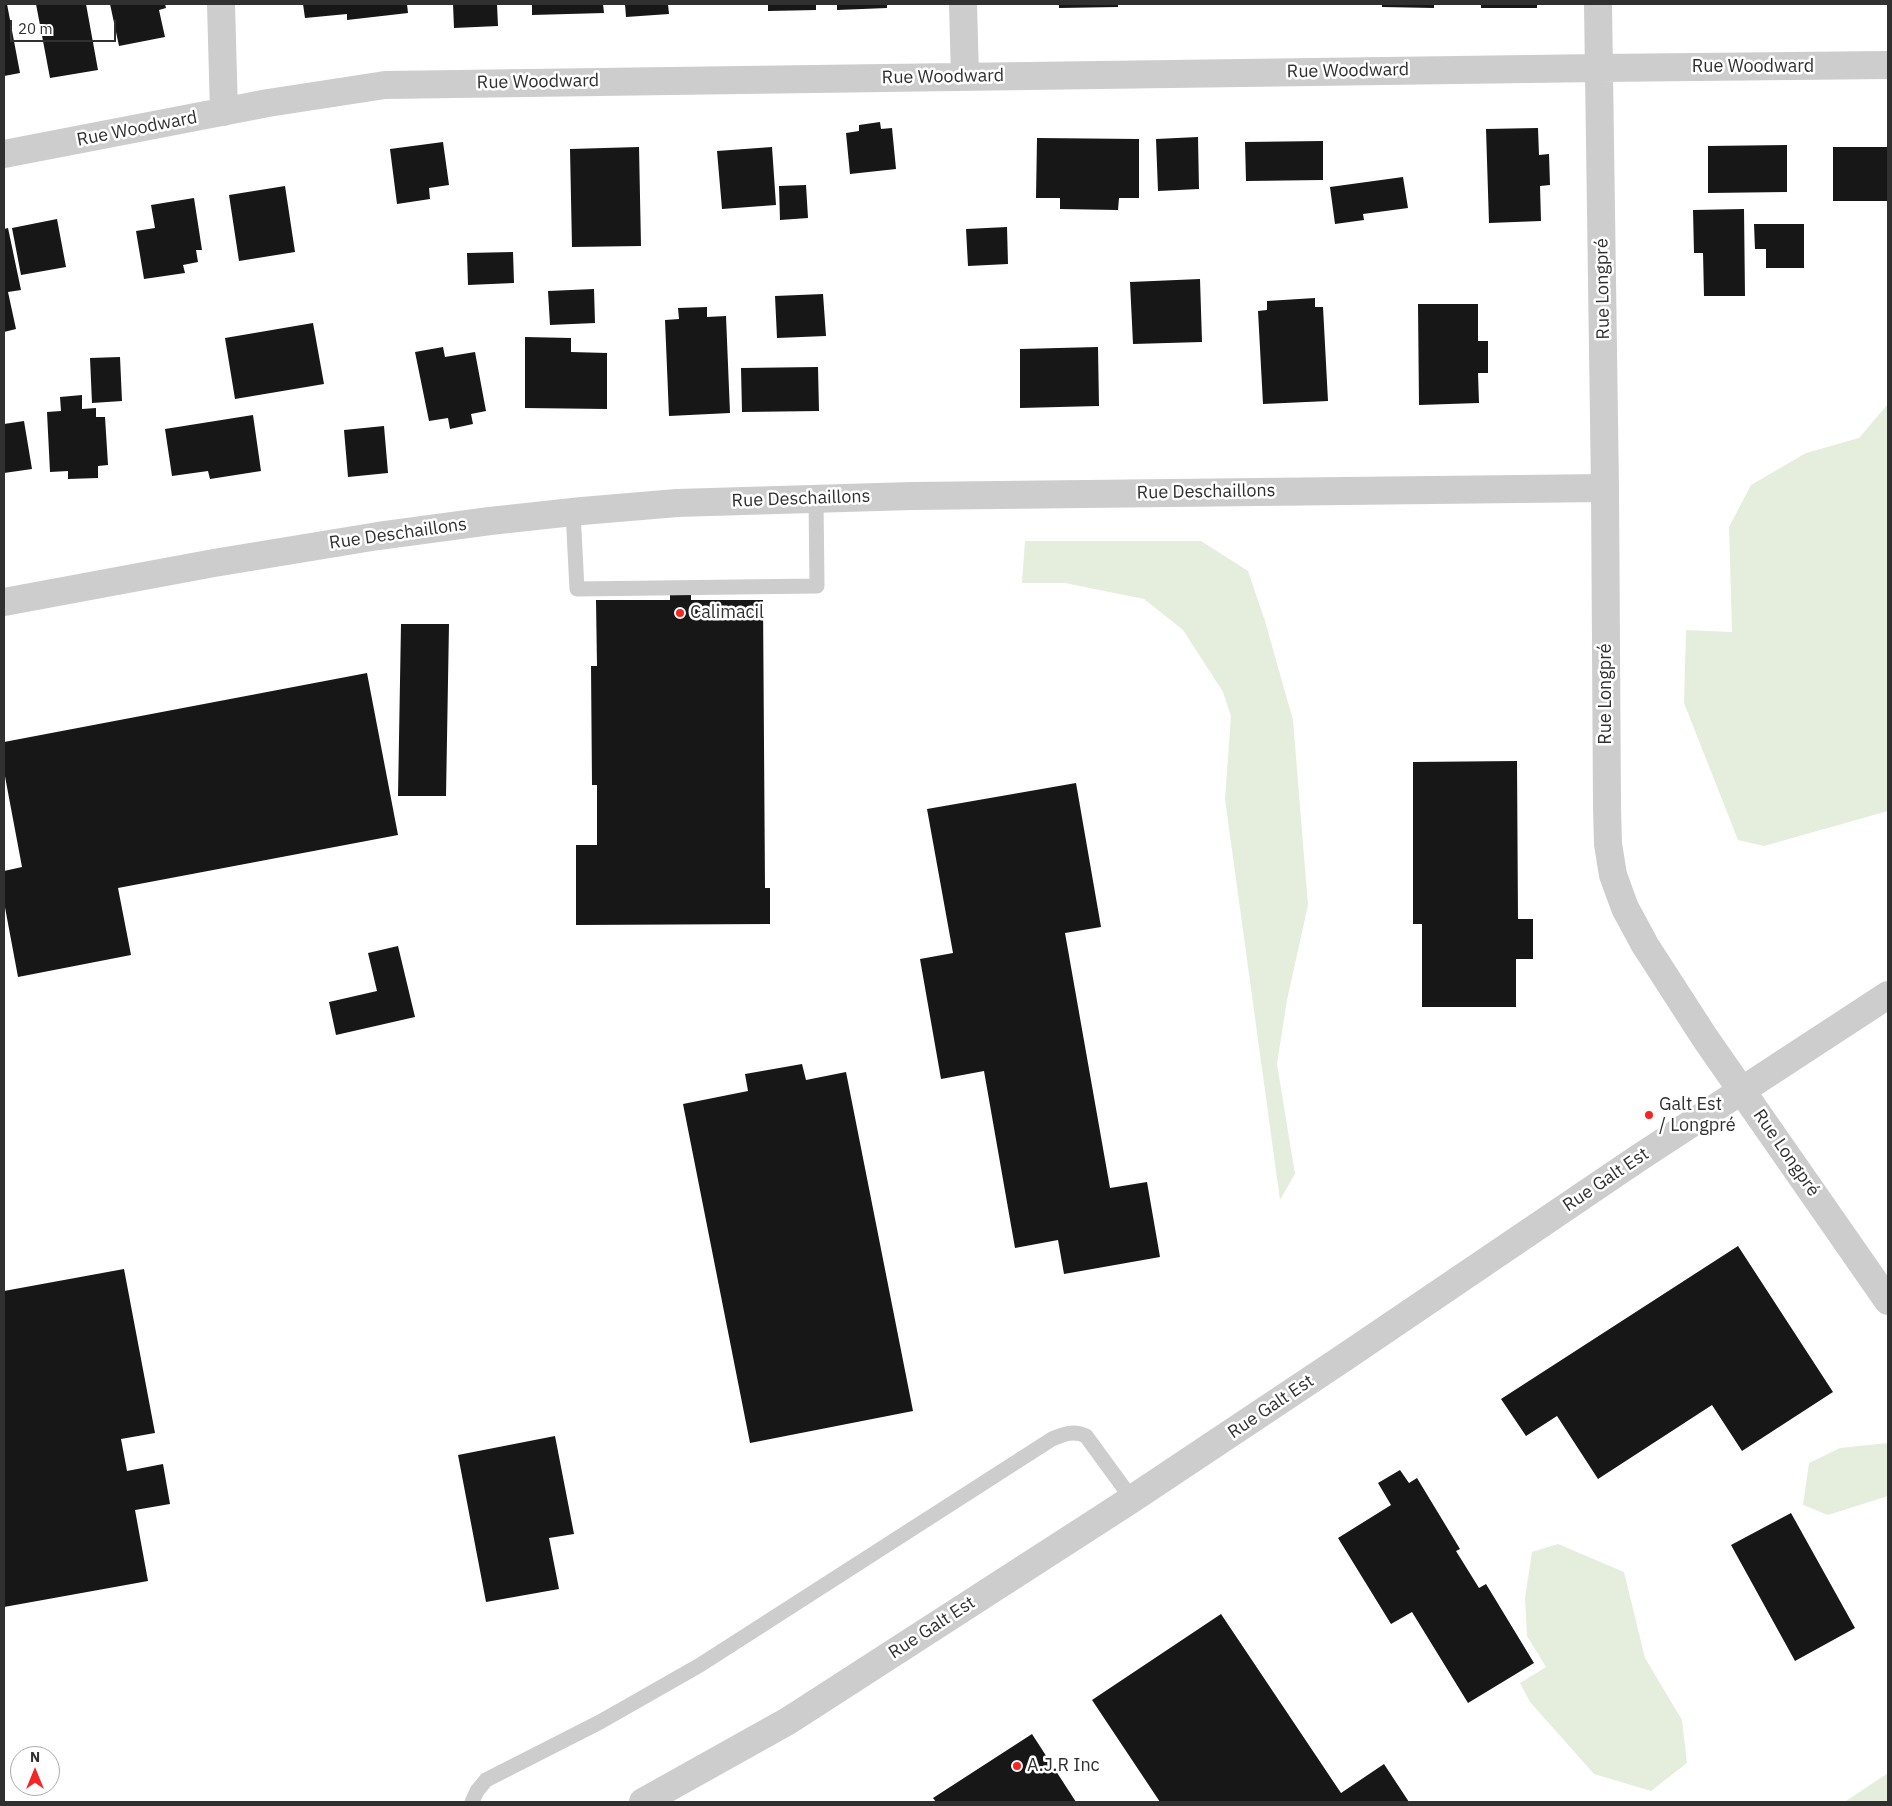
<!DOCTYPE html>
<meta charset="utf-8">
<style>
body{margin:0}
#map{position:relative;width:1892px;height:1806px;overflow:hidden;background:#fff;font-family:"IBM Plex Sans",sans-serif}
canvas{display:block}
.frame{position:absolute;inset:0;border:5px solid #303030;pointer-events:none}
.north{position:absolute;left:10px;top:1746px;width:50px;height:50px;box-sizing:border-box;background:#fff;border:1px solid #acacac;border-radius:50%;rotate:0deg;font-size:14px;font-weight:700;line-height:20px;text-align:center;color:#303030}
.north::after{content:'';display:block;margin:auto;width:18px;height:22px;background:#f42725;clip-path:polygon(50% 0,100% 100%,50% 72%,0 100%)}
.scale{position:absolute;left:10px;top:20px;width:106px;height:22px;box-sizing:border-box;border:2px solid #303030;border-top:0;padding-left:6px;font-size:15px;line-height:18px;white-space:nowrap;color:#303030;-webkit-text-stroke:4px #fff;paint-order:stroke}
</style>
<div id="map">
<canvas width="1892" height="1806"></canvas>
<div class="frame"></div>
<div class="north">N</div>
<div class="scale">20 m</div>
</div>
<script>
const c = document.querySelector('canvas').getContext('2d');
c.lineJoin = 'round';
function fill(path, color) { c.fillStyle = color; c.fill(path, 'evenodd'); }
function stroke(path, color, width, dash) { c.strokeStyle = color; c.lineWidth = width; c.lineCap = dash ? 'butt' : 'round'; c.setLineDash(dash || []); c.stroke(path); }
function drawText(font, color, halo, rows, align = 'center') {
  c.font = font + ' "IBM Plex Sans",sans-serif'; c.lineWidth = 5; c.setLineDash([]); c.textBaseline = 'middle'; c.strokeStyle = halo; c.fillStyle = color; for (const [text, x, y, turn = 0] of rows) {
    c.save(); c.translate(x, y); c.rotate((+turn || 0) * Math.PI / 180); c.textAlign = isNaN(turn) ? turn : align; if (halo) c.strokeText(text, 0, 0); c.fillText(text, 0, 0); c.restore();
  }
}
const green = new Path2D(`
 M1888,404V811L1764,846L1738,840L1684,703L1686,630L1732,632L1729,527L1751,485L1806,453L1859,438Z
 M1025,541H1201L1248,571L1265,621L1293,720L1308,905L1287,1000L1277,1064L1295,1174L1280,1200L1225,799L1231,716L1223,692L1183,630L1144,599L1065,583H1022Z
 M1888,1443V1496L1828,1515L1803,1505L1809,1463L1840,1448Z
 M1558,1544L1624,1572L1645,1658L1682,1720L1687,1763L1651,1791L1594,1774L1530,1702L1520,1683L1546,1667L1527,1636L1525,1598L1532,1552Z
 M1888,1773V1802H1845L1846,1801Z`);
const building = new Path2D(`
 M4,4H7L20,73L4,76Z
 M36,4H86L98,70L50,78Z
 M110,4H165L166,8L159,10L165,37L119,46Z
 M303,4H407L408,13L347,20V14L305,18Z
 M453,4H497L498,26L454,28Z
 M532,4H603L604,13L532,15Z
 M625,4H668L669,14L626,17Z
 M768,4H816V10L768,11Z
 M837,4H887V8L837,10Z
 M1059,4H1118V7L1059,8Z
 M1382,4H1434V8L1382,7Z
 M1481,4H1537V8H1481Z
 M880,122L881,129L892,128L896,169L850,174L846,133L859,131V125Z
 M1538,128L1539,155L1549,154L1550,185L1540,186L1541,221L1489,223L1486,129Z
 M1198,137L1199,189L1158,191L1156,139Z
 M1037,138L1139,139V198H1119L1118,210L1060,209V198H1036Z
 M1323,141V180L1246,181L1245,142Z
 M443,142L449,185L429,188L430,199L397,204L390,149Z
 M1787,145V192L1708,193V146Z
 M639,147L641,246L572,247L570,149Z
 M772,147L776,205L722,209L717,151Z
 M1833,147H1888V201H1833Z
 M1403,177L1408,208L1363,214L1364,220L1335,224L1330,187Z
 M806,185L808,218L780,220L779,186Z
 M285,186L295,252L239,261L229,195Z
 M194,198L202,250H196L198,262L183,265L185,273L144,279L136,231L155,228L151,205Z
 M1744,209L1745,296H1704L1703,253H1694L1693,210Z
 M57,219L66,267L21,275L12,228Z
 M1754,224H1804V268H1766V249H1755Z
 M1007,227L1008,264L968,266L966,229Z
 M8,228L21,290L8,292L16,329L4,332V229Z
 M513,252L514,283L468,285L467,253Z
 M1200,279L1202,342L1133,344L1130,282Z
 M594,289L595,323L550,325L548,291Z
 M823,294L826,336L777,338L775,296Z
 M1315,298V307H1323L1328,401L1263,404L1258,311L1267,310V301Z
 M1418,304H1478V341H1488V373H1478L1479,403L1419,405Z
 M707,307V317L726,316L730,413L669,416L665,320L679,319L678,308Z
 M313,323L324,384L235,399L225,338Z
 M525,337L571,338V352L607,353V409L525,408Z
 M443,347L445,357L475,352L486,411L471,414L473,424L450,429L448,418L429,421L415,352Z
 M1098,347L1099,406L1020,408V349Z
 M120,357L122,401L92,403L90,358Z
 M818,367L819,411L742,412L741,368Z
 M82,395V409L96,408V417H105L108,465L98,466V478L68,479V471L50,472L47,412L61,411L60,397Z
 M253,415L261,471L210,479L208,471L172,476L165,429Z
 M24,421L32,469L4,473V424Z
 M384,426L388,473L348,477L344,430Z
 M670,593H691V600H763L765,888H770V924L576,925V845H597V785H592L591,666H597L596,600H670Z
 M401,624H449L446,796H398Z
 M367,673L398,835L118,888L131,955L18,977L4,902V871L22,867L4,771V742Z
 M1517,761L1518,919H1533V959H1516V1007H1422V924H1413V762Z
 M1076,783L1101,927L1065,933L1110,1188L1147,1182L1160,1257L1064,1274L1058,1240L1015,1248L984,1071L941,1079L920,959L953,953L927,809Z
 M398,946L415,1017L336,1035L329,1002L377,991L368,953Z
 M802,1064L806,1080L846,1072L913,1411L750,1443L683,1104L748,1091L745,1074Z
 M1738,1246L1833,1392L1742,1451L1712,1405L1598,1479L1557,1416L1526,1436L1501,1399Z
 M124,1269L155,1433L121,1439L127,1471L163,1464L170,1504L135,1510L148,1581L4,1607V1291Z
 M555,1436L574,1534L549,1538L559,1589L486,1602L458,1455Z
 M1400,1470L1409,1483L1417,1478L1460,1549L1456,1551L1479,1588L1486,1584L1534,1663L1468,1703L1412,1612L1391,1624L1338,1538L1391,1505L1378,1483Z
 M1791,1513L1855,1628L1795,1661L1731,1545Z
 M1221,1614L1341,1793L1384,1764L1409,1802H1160L1092,1700Z
 M1032,1734L1076,1802H936L933,1798Z`);
const service = new Path2D(`
 M573,512L577,589L817,586L816,499
 M472,1802L477,1791L486,1780L600,1722L700,1665L1052,1439C1064,1434 1074,1430 1086,1436L1132,1499`);
const minor = new Path2D(`
 M221,4L224,112
 M963,4L965,77
 M1598,4L1605,488L1607,807L1608,844L1613,875L1625,908L1645,945L1705,1038L1888,1301
 M4,154L268,103L385,85L1599,68L1888,65
 M4,602L214,563L378,536L490,521L582,511L677,503L912,496L1605,488`);
const tertiary = new Path2D(`
 M643,1802L788,1721L1132,1499L1345,1357L1637,1159L1888,995`);
const markers = [
 [680,613,5,"#f42725"],
 [1649,1115,5,"#f42725"],
 [1017,1766,5,"#f42725"]
];
const streetNames = [
 ["Rue Woodward",1753,67],
 ["Rue Woodward",1348,71,-1],
 ["Rue Woodward",943,77,-1],
 ["Rue Woodward",538,82,-1],
 ["Rue Woodward",137,129,-11],
 ["Rue Longpré",1603,289,-91],
 ["Rue Deschaillons",1206,492,-1],
 ["Rue Deschaillons",801,499,-2],
 ["Rue Deschaillons",398,534,-8],
 ["Rue Longpré",1606,694,-90],
 ["Rue Longpré",1786,1153,55],
 ["Rue Galt Est",1606,1180,-34],
 ["Rue Galt Est",1271,1407,-34],
 ["Rue Galt Est",932,1628,-33]
];
const poiNames = [
 ["Calimacil",690,613],
 ["Galt Est",1659,1105],
 ["/ Longpré",1659,1126],
 ["A.J.R Inc",1027,1766]
];
fill(green, '#e5eedd');
fill(building, '#171717');
stroke(service, '#cdcdcd', 15);
stroke(minor, '#cdcdcd', 28);
stroke(tertiary, '#cdcdcd', 28);
for (const [x, y, r, color] of markers) { const dot = new Path2D(); dot.arc(x, y, r, 0, 2 * Math.PI); c.fillStyle = color; c.fill(dot); stroke(dot, '#fff', 2); }
drawText('18px', '#303030', '#fff', streetNames);
drawText('18px', '#303030', '#fff', poiNames, 'left');
</script>
